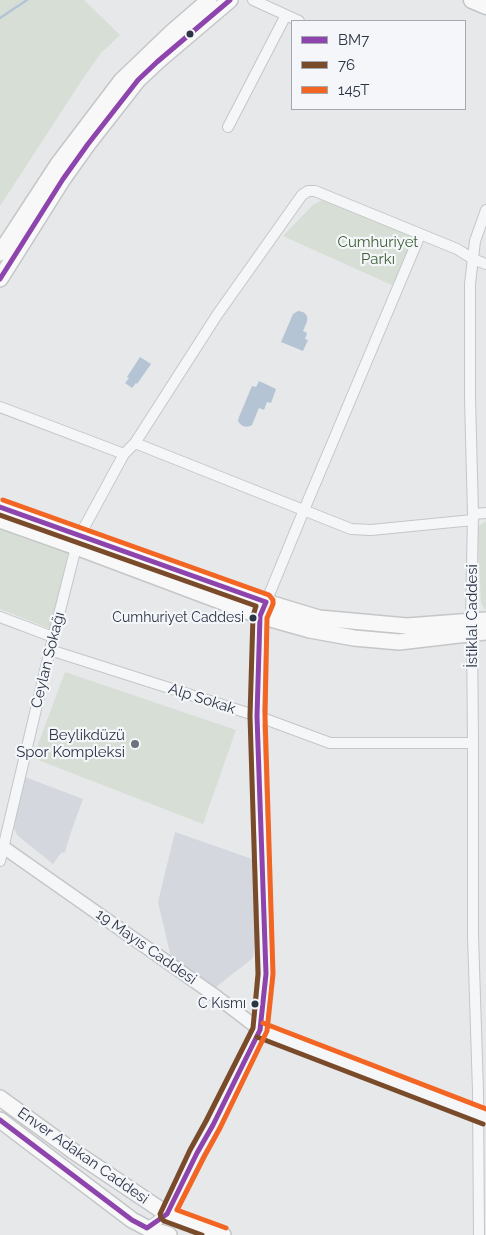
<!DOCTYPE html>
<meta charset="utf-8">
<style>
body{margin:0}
#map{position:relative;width:486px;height:1235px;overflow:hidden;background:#e6e8ea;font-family:Raleway,sans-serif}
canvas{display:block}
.legend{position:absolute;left:291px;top:20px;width:175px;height:90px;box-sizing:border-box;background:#f4f6f9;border:1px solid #a4a8b1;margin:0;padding:6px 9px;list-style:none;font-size:15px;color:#2b3445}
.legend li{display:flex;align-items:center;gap:10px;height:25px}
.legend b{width:25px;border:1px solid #a4a8b1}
</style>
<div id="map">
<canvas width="486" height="1235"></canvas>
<ul class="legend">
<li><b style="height:6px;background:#8e44ad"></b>BM7</li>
<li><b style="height:6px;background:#7a4b2a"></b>76</li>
<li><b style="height:6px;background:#f26522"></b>145T</li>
</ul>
</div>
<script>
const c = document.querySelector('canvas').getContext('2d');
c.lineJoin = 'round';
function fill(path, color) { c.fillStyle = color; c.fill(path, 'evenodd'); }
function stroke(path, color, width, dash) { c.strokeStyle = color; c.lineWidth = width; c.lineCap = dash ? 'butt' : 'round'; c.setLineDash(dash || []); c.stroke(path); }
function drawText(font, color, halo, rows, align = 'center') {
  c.font = font + ' Raleway,sans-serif'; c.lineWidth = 4.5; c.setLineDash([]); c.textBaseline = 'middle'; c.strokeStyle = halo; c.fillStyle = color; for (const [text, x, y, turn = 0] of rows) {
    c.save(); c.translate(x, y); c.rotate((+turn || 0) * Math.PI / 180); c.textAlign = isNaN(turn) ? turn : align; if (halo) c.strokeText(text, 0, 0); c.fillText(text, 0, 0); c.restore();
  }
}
const built = new Path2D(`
 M25,777L83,799L71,832L65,852L61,853L53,864L17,835L14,828L15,811Z
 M175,832L255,860L258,912L253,958L216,987L173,966L158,902Z`);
const green = new Path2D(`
 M0,0H84L120,35L101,53L82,80L0,206Z
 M322,200L413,236L394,286L283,236L313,205Z
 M486,521V609H485L481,603L477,527Z
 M0,527L69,547L53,630L0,609Z
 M65,672L236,730L203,824L33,758Z`);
const water = new Path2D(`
 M298,311L303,312C311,317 306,324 303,331L307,333L305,339L308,340L303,351L281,342L293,314Z
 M140,357L151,364L137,384L136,383L132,388L125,383L129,378L127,377Z
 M259,381L276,389L271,403L267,402L264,410L259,408L252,425C247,428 241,427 238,421L239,417L252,386L256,387Z`);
const stream = new Path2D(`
 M0,18L27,0`);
const minor = new Path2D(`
 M253,0L299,21
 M228,127L286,15
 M0,407L124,454
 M135,443L351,529L371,530L473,520
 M473,514L486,513
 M80,535L124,454L135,443L217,315L302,195L308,191H315L457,249L473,259L486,264
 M266,602L304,510L420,235
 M0,617L53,637
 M50,650L257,716L330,743H473
 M0,861L50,650L76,547
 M147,1228L167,1214L197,1153L213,1125L260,1030L266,974L257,716L260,616
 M479,1235L478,1091L473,936V743L472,633L471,621L473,514L470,398V284L475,241L486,210`);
const tertiary = new Path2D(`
 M3,847L217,997L260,1030L486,1117`);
const secondary = new Path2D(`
 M0,253L58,164L121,81L172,32L209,0
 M0,279L63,179L88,144L138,80L157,62L230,0
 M0,507L266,602L319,618L407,626L486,620
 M0,520L76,547L260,616L310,630L354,638L399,642L486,632
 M0,1098L73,1151L167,1214L223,1235
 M0,1120L132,1220L147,1228L169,1235`);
const primary = new Path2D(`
 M472,0L486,6`);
const bus1 = new Path2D(`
 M0,279L63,179L88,144L138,80L157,62L230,0
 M0,507L266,602L260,616L257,716L266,974L260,1030L213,1125L197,1153L167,1214L147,1228L132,1220L0,1120`);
const bus2 = new Path2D(`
 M0,515L256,606L253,616L250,716L258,974L253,1028L206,1121L190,1150L160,1214L161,1218L164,1221L202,1235
 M257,1037L483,1124`);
const bus3 = new Path2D(`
 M3,500L269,595L273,600V604L267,618L265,716L273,974L267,1031L220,1128L204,1157L177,1210L226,1228
 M263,1023L486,1109`);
const markers = [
 [190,34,4.5,"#2b3445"],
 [253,618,4.5,"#2b3445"],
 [135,744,5,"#6c737f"],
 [255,1004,4.5,"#2b3445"]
];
const busNames = [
 ["Cumhuriyet Caddesi",244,618],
 ["C Kısmı",246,1004]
];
const parkNames = [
 ["Cumhuriyet",378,242],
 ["Parkı",378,259]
];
const streetNames = [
 ["İstiklal Caddesi",472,616,-90],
 ["Ceylan Sokağı",48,660,-76],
 ["Alp Sokak",202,699,18],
 ["19 Mayıs Caddesi",146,947,35],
 ["Enver Adakan Caddesi",83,1156,35]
];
const poiNames = [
 ["Beylikdüzü",125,735],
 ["Spor Kompleksi",125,752]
];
fill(built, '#d4d7dd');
fill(green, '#d6ded6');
fill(water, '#b4c4d5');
stroke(stream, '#b4c4d5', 2.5);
stroke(minor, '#c4c6c8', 12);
stroke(tertiary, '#c4c6c8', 15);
stroke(secondary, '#c4c6c8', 18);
stroke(primary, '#c2c5c8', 19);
stroke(minor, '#f5f6f7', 10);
stroke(tertiary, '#f5f6f7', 12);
stroke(secondary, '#f8f8f8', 15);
stroke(primary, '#f8f8f8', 16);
stroke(bus1, '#8e44ad', 5);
stroke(bus2, '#7a4b2a', 5);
stroke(bus3, '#f26522', 5);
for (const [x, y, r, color] of markers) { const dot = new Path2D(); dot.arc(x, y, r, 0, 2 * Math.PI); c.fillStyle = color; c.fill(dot); stroke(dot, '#f4f6f9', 2); }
drawText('14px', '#2b3445', '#f4f6f9', busNames, 'right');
drawText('15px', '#3f6138', '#f4f6f9', parkNames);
drawText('15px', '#2b3445', '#f4f6f9', streetNames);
drawText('15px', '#2b3445', '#f4f6f9', poiNames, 'right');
</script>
